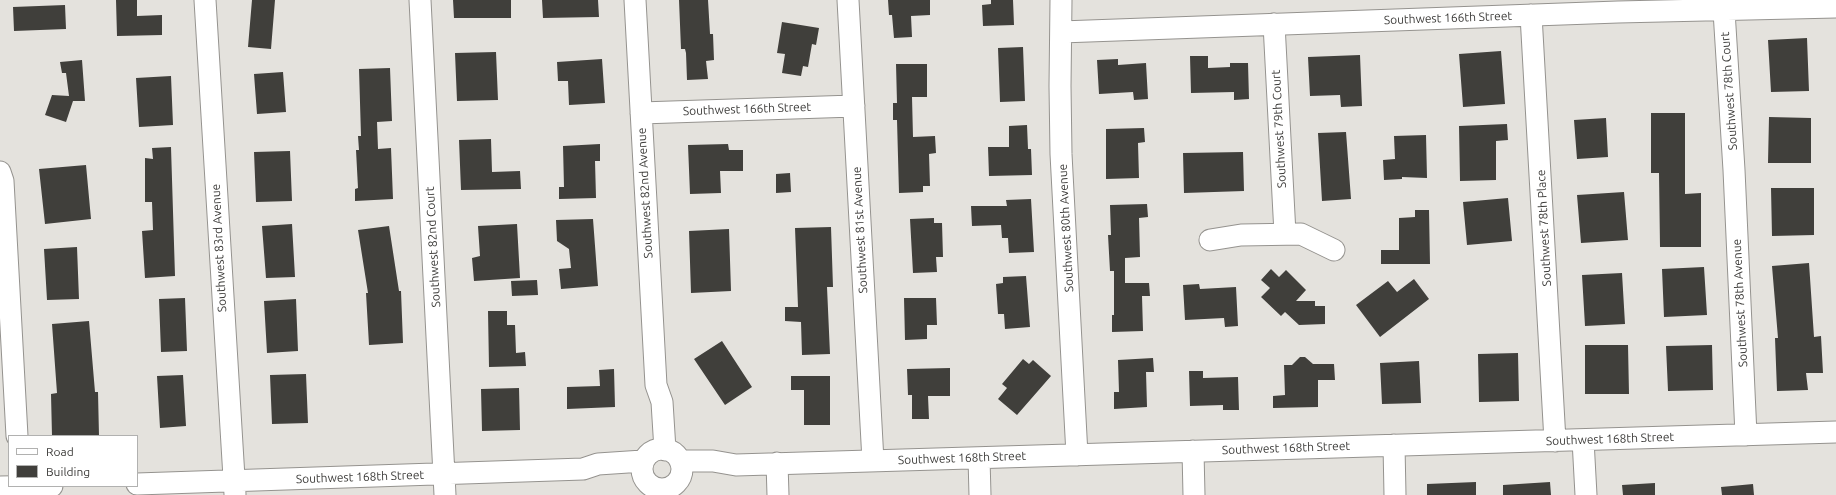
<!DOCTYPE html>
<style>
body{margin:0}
#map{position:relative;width:1836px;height:495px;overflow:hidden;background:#e4e2dd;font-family:Ubuntu,sans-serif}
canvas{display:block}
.legend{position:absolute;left:8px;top:435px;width:130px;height:52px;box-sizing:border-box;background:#fff;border:1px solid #b1b1b0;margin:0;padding:5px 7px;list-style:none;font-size:12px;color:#3d3c3a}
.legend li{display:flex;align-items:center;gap:8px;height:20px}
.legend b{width:20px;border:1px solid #b1b1b0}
</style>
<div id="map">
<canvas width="1836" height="495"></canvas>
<ul class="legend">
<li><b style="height:5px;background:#fff"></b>Road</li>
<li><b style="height:11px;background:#403f3b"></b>Building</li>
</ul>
</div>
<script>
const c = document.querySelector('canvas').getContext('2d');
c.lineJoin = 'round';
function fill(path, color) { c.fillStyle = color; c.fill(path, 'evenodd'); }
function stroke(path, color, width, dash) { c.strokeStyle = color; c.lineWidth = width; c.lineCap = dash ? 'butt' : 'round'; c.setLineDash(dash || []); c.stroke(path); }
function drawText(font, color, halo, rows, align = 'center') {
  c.font = font + ' Ubuntu,sans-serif'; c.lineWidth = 4; c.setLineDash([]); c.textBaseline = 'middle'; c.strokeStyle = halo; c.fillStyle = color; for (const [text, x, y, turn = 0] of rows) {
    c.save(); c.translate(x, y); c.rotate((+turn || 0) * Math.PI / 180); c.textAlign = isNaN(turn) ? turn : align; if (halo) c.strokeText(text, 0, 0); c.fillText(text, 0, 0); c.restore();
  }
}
const building = new Path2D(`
 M116,0H137V16L162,15V35L117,36Z
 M252,0H275L271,49L248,47Z
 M453,0H511V18H454Z
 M542,0H598L599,17L543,18Z
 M679,0H708L710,34H713L714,60L706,61L708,79L687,80L686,53L685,49H681Z
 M888,0H930V15L911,16L912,37L894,38L892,15H889Z
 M991,0H1013L1014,25L983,26L982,5L991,4Z
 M65,5L66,29L14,31L13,7Z
 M782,22L819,28L816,45L812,44L808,67L803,66L801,76L782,73L785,54L777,53Z
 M1807,38L1809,91L1771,92L1768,40Z
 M1023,47L1025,101L1000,102L998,48Z
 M1501,51L1505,104L1463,107L1459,54Z
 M496,52L498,100L457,101L455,53Z
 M1360,55L1362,106L1341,107L1340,95L1310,96L1308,57Z
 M1190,56H1208V68L1230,67V63H1248L1249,99L1234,100V92L1191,93Z
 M602,59L605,103L569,105L568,81H558L557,62Z
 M1118,59V65L1146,63L1148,99L1134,100L1133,92L1099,94L1097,60Z
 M82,60L85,101H73L66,122L45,115L52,95L69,96L66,73H62L60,62Z
 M896,64H927V97H912L913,137L935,136L936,153L929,154L930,186H923V192L899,193L897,120H893V103H897Z
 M390,68L392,121L377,122L378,149L391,148L393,199L355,201V189L358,188L356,150H359L358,136H361L359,69Z
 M283,72L286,112L257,114L254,74Z
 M171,76L173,125L139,127L136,78Z
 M1651,113H1685V194L1701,193V247H1660L1659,173H1651Z
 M1769,117L1811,118V163H1768Z
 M1606,118L1608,157L1577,159L1574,120Z
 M1507,124L1508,140L1496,141V180L1460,181L1459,126Z
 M1027,125L1028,149H1031L1032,175L989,176L988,147H1009V126Z
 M1144,128L1145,142L1138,143L1139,178L1106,179V129Z
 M1346,132L1351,199L1322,201L1318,133Z
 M1426,135L1427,178L1402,177V179L1384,180L1383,160L1395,159L1394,136Z
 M491,139L492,172L520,171L521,189L461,190L459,140Z
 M600,144V161H595L596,198L559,199V187H564L563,146Z
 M728,144L729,150H743V171H720L721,193L690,194L688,145Z
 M171,147L175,276L145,278L142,231L153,230L152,202H145V158L153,159L152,148Z
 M290,151L292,201L256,202L254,152Z
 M1243,152L1244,191L1184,193L1183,153Z
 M86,165L91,219L45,224L39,169Z
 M790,173L791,192L776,193V174Z
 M1771,188H1814V235L1772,236Z
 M1624,192L1628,240L1581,243L1577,195Z
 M1508,198L1512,241L1467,245L1463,202Z
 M1031,199L1034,252L1009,253L1008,238H1002L1001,225L972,226L971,206H1007L1006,200Z
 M1147,204L1148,217L1139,218L1140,257L1125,258V283H1149L1150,296H1142L1143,331L1112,332V315H1114V271H1110L1108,235H1111L1110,205Z
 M1415,210H1429L1430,264H1381V250H1399V218L1415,217Z
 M934,218V223H942L943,257H936L937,272L913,273L910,219Z
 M593,219L598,286L561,289L559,269L571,268L569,249L557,241L556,220Z
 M292,224L295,277L266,278L262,226Z
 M517,224L520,278L474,281L472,258L480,256L478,226Z
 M389,226L399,291H401L403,343L369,345L366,293H368L358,230Z
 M831,227L833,287H827L830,354L802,355L801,322L785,321V307H798L795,228Z
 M729,229L731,291L691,293L689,231Z
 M77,247L79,299L47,300L44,249Z
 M1809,263L1814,337L1821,336L1823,373H1806L1808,390L1777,391L1775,338H1778L1772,266Z
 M1704,267L1707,315L1664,317L1662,269Z
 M1271,269L1279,277L1286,270L1306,290L1296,301H1315V306H1325V324L1299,325L1285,312L1281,316L1261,297L1270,288L1261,280Z
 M1622,273L1625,324L1585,326L1582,275Z
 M1026,276L1030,327L1005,329L1004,314H998L996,284L1003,283V277Z
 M1414,279L1429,299L1380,337L1356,305L1388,281L1397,292Z
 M537,280L538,295L512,296L511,281Z
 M1199,284L1200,289L1236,287L1238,326L1225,327L1224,318L1185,320L1183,285Z
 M185,298L187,351L161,352L159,299Z
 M904,298H936L937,325H927V339L905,340Z
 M296,299L298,351L267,353L264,301Z
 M488,311H507V325H515L516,353L525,352L526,366L489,367Z
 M89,321L95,392H98L99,436H52L51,394L57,393L52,324Z
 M722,341L752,387L725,405L694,359Z
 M1585,345H1628L1629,394H1585Z
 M1712,345L1713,390L1668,391L1666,346Z
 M1518,353L1519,401L1479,402L1478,354Z
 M1300,357H1305L1313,364H1334L1335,380H1318V407L1273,408V396L1285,395L1284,365H1292Z
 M1153,358L1154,372H1146L1147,407L1114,409V392H1119L1118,360Z
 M1023,359L1029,364L1033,360L1051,376L1017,415L998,399L1007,388L1002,384Z
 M1419,361L1421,403L1382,404L1380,363Z
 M950,368V396H928L929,419H912V395H908L907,369Z
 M614,369L615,407L567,409V387L600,386L599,370Z
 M1189,371H1203V378L1238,377L1239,410H1223V405L1190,406Z
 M306,374L308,423L272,424L270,375Z
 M183,375L186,426L160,428L157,376Z
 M791,376H830V425H804V390H791Z
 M519,388L520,430L482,431L481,389Z
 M1476,482V495H1427V484Z
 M1550,482L1551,495H1503V485Z
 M1655,483V495H1623L1622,485Z
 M1753,484L1754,495H1722L1721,487Z`);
const minor = new Path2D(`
 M205,0L235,494
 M420,0L445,495
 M635,0L656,385L662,402L665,450
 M848,0L873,461
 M1061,0L1060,86L1061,154L1077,455
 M1724,11L1734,170L1746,435
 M1531,15L1555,441
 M1274,24L1285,234
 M1061,32L1618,12L1836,7
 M641,113L854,106
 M0,172L3,181L17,436
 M1210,240L1241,235L1301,234L1334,250
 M1583,440L1586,495
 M1394,445L1395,495
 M642 469a20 20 0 1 1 40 0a20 20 0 1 1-40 0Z
 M1193,451L1194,495
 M979,458L980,495
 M680,461H713L736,465L1836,432
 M777,463L778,495
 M137,484L583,469L598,464L643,461
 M0,487L52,486`);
const streetNames = [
 ["Southwest 166th Street",1448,18,-2],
 ["Southwest 78th Court",1729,91,-94],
 ["Southwest 166th Street",747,109,-2],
 ["Southwest 79th Court",1279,129,-93],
 ["Southwest 82nd Avenue",645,193,-93],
 ["Southwest 80th Avenue",1066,228,-93],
 ["Southwest 78th Place",1544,228,-93],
 ["Southwest 81st Avenue",860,230,-93],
 ["Southwest 82nd Court",433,247,-93],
 ["Southwest 83rd Avenue",219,248,-93],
 ["Southwest 78th Avenue",1740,303,-93],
 ["Southwest 168th Street",1610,439,-2],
 ["Southwest 168th Street",1286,448,-2],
 ["Southwest 168th Street",962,458,-2],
 ["Southwest 168th Street",360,477,-2]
];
fill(building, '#403f3b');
stroke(minor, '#95938f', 23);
stroke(minor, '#fff', 21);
drawText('12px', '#3d3c3a', '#fff', streetNames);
</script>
